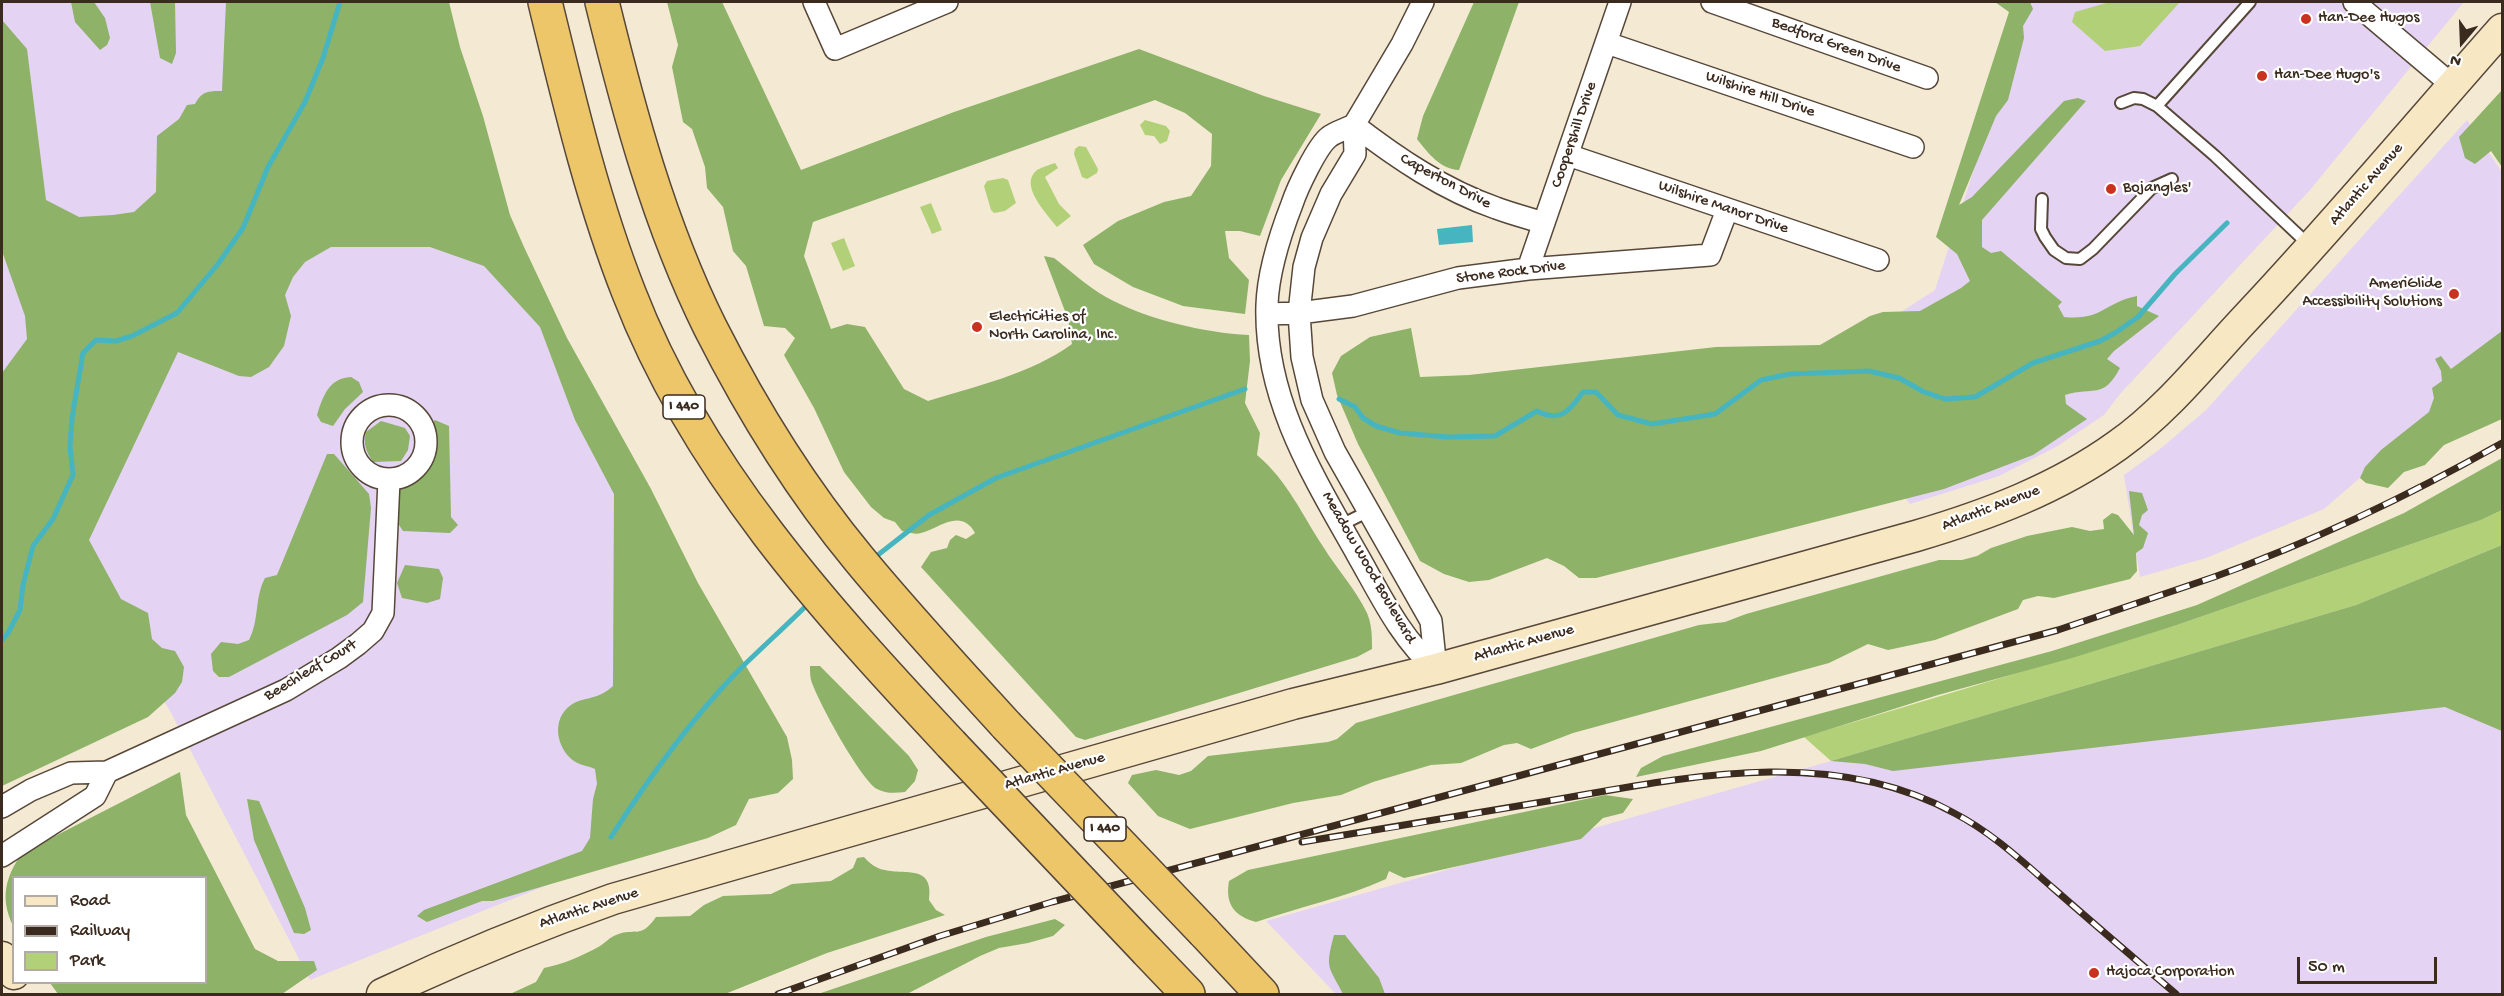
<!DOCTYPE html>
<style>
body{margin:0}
#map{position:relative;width:2504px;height:996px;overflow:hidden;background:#f4ead4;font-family:"Gochi Hand",sans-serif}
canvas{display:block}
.frame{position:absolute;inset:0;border:3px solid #3b2a1e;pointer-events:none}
.legend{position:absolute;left:12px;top:876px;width:195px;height:108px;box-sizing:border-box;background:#fff;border:2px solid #b1aaa5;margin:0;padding:8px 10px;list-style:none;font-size:18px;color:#3b2a1e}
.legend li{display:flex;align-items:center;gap:12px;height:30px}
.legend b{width:30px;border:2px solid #b1aaa5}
.north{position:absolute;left:2432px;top:12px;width:60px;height:60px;-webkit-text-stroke:4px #fff;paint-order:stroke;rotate:199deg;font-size:16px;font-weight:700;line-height:24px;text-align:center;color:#3b2a1e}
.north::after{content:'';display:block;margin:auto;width:21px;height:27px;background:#3b2a1e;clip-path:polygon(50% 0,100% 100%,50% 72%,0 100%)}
.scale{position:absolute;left:2297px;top:957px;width:140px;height:27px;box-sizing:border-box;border:3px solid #3b2a1e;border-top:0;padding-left:8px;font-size:18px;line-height:21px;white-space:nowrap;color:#3b2a1e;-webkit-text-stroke:4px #fff;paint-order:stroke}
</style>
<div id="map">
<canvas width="2504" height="996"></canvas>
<div class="frame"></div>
<ul class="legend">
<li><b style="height:8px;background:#f7e8c3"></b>Road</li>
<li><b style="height:8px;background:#3b2a1e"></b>Railway</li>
<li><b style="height:16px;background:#b2d077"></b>Park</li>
</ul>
<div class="north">N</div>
<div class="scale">50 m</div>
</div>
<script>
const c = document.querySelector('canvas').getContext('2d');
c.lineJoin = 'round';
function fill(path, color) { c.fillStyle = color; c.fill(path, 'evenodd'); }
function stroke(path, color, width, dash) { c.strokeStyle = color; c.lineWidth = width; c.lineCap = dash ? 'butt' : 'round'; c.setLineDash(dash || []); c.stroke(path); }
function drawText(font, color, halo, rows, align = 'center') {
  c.font = font + ' "Gochi Hand",sans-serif'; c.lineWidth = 4.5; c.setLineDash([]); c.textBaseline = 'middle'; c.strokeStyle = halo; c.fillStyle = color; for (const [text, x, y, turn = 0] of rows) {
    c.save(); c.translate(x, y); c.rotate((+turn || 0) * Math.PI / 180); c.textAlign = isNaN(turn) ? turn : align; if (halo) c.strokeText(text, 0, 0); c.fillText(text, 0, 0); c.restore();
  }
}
const built = new Path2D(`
 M2,2H311L64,396L2,438Z
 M2028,2H2464L2310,190L2120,394L2104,415L2056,447L1999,476L1910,504L1811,370L1935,290Z
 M2467,120L2502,172V355L2324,509L2206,558L2140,577L2124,475L2160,449L2206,410Z
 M444,125L625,455L610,860L310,980L169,709L56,536L168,327Z
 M2502,545V994H1336L1266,921L1831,761L2356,605Z`);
const green = new Path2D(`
 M2110,2H2180L2140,46L2105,51L2072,22L2075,12Z
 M1145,120L1166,126L1170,131L1167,141L1160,144L1154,136L1145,135L1140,125Z
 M1079,146L1086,147L1098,169L1097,173L1087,179L1082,177L1074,154L1075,149Z
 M1055,163L1058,168L1045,177L1059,204L1071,216L1057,227C1047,214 1018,185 1037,170C1042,167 1049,165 1055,163Z
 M1003,178L1008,180L1016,203L1005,211L994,213L991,210L984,186L987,181Z
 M931,203L942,230L932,234L920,207Z
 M844,238L855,266L843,271L831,243Z
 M2502,510V545L2356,605L1831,761L1804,737L2174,626L2481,520Z`);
const forest = new Path2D(`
 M71,2H94L105,18L110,38L107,45L100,50L75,22Z
 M150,2H175L176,53L172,64L160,58Z
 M226,2H449L460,47L483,116L510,215L524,247L567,338L651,489L698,583L787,737L792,760L793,779L778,793L749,799L736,825L708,838L493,901H482L427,922L417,916L424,910L582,851L590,838L593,799L597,784L595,769C589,766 579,765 574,761C556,748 551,719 571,705C584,696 597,701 613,686L614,494L575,420L540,327L484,266L430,247H331L305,262L293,277L285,295L291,316L284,346L269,367L251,377L239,376L178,352L89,540L121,599L148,613L152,639L162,648L175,651L184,667L182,682L175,693L148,717L2,786V373L27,339L25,316L2,251V20L27,49L46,200L79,217L113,215L134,212L156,192L157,136L179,119L187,105L195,104C202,91 208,91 222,91Z
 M667,2H722L801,170L954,112L1139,49L1264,96L1321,114L1281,180L1260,236L1240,231H1225L1229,258L1249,280L1245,314L1183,306L1133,287L1094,264L1083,245L1118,221L1164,202L1191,196L1211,166L1212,134L1185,113L1155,100L813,222L804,256L831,329L847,324L865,327L904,389L928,401C976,386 1031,374 1072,344L1068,319L1044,256L1054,258C1071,271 1088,287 1106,297C1145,319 1205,333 1249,335L1250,361L1245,403L1260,433L1257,455C1288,481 1302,515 1324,548C1337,569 1356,590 1367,613C1372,625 1372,636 1372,649L1357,657L1085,740L1076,737L921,567L931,552L947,548L950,540L956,535L966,539L975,533C961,507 938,529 921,533C915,535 907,532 902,531L895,522L884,518L871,507L844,472L814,408L784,355L795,338L785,328L764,326L746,266L733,251L723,207L707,188L705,167L692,129L683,122L672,67L678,45Z
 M1474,2H1519L1459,170C1440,169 1428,153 1417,139L1423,116Z
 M1995,2H2030L2033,9L2023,26L2024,38L2008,100L1996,116L1959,205L1972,197L2064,101L2078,98L2086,101L1982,220V247L1991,253L2001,251L2062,302L2058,306L2064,317C2102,321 2105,302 2137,296V306L2159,316L2114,351L2107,359L2120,368C2103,400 2094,386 2065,395L2066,404L2087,419L2033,455L1944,489L1596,578H1579L1564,566L1547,558L1489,580L1469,582L1444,574L1420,561L1358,444L1337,395L1332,373L1341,356L1370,337L1411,328L1420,377L1469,375L1716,347L1820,345L1870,316L1883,312L1920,311L1961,288L1970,281L1957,254L1936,237L2009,12Z
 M2502,90V167L2491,151L2475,164L2465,158L2459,137Z
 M2502,331V419L2444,445L2425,465L2404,472L2388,488L2366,483L2360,478L2365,467L2381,450L2429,412L2434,398L2432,388L2442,381L2441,371L2435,359L2441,356L2451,369Z
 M351,377L359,382L363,392L345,409L333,426L321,422L317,415C323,396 329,378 351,377Z
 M435,420L449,426L451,517L458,525L450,533L403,531L392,514L396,489L421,478L431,454L430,425Z
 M381,421L405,428L410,436L408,450L401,461L373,462C366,451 363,445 366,432Z
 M327,454H334L369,494L371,508L363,602L347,615L229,677H219L213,671L211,654L221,642L238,644L249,640C260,618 254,599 265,578L277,575Z
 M2502,458V510L2481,520L2174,626L2072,658L1938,695L1761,751L1636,777L1641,768L1663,756L2052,651L2197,605L2404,513Z
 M2129,491L2142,493L2148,510L2142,515L2139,525L2148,533L2143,548L2136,553L2137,571L2130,579L2054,598L2038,596L2023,600L2018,609L1935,640L1888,650L1868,644L1829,663L1573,733L1531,749L1517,743L1504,745L1461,763L1431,765L1373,782L1341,795L1293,803L1190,829L1158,816L1128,783L1132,775L1156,770L1179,775L1191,771L1208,756L1328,742L1337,739L1356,723L1699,625L1725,622L1746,614L1939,560H1962L1977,556L1991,548L2027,536L2072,527L2090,531L2104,529L2103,520L2112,513L2118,515L2134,535Z
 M2502,545V731L2445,707L1893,771L1865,764L1831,761L2356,605Z
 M405,565L439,569L443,578L440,599L427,603L402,598L397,583Z
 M810,666H820L909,756L918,770L915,781L905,792C896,793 886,794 877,789C861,780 817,700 811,680C810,676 810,671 810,666Z
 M180,772L186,815L255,949L278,961H314L317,970L282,994H58L50,983L206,982V878H14L13,926C0,898 5,878 22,853Z
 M1605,795L1633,799L1623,813L1603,818L1581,839L1404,878L1389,871L1386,879C1344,898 1299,907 1256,922C1234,916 1225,904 1229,881L1248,870Z
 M247,799L259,801L305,908L311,930L304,934L294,933L254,840Z
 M864,857C869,863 877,869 885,870C905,875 934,864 929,900L936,910L945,915L827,953L725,994H510L536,982L544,968C564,964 582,956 600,946C605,943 610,937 616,935C635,927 640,940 656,917L690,916L704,905L723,896L771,894L792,884L831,881L853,868L857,858Z
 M1055,919L1065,925L1053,936L1028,943L999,948L980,956L907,994H818L986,937Z
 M1334,935H1345L1379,978L1385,994H1343C1328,965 1325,969 1334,935Z`);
const water = new Path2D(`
 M1472,225L1473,242L1439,245L1437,229Z`);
const stream = new Path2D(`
 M1339,399L1355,407L1363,418L1376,426L1400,433L1448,437L1495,436L1537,411C1561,423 1569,411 1583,392H1596L1618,415L1652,424L1715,414L1761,380L1790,374L1869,371L1899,378L1924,392L1945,399L1975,397L2033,363L2100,341L2115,333L2138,317L2175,274L2227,223
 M874,558L929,515L996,478L1245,389
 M2,640L8,633L20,610L23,585L33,546L53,519L73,475L70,447L72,418L83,353L96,340L116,341L132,336L177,313L218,264L243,228L268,167L305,102L323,58L340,2
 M611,837C648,779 688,723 736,673C760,649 785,627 809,603`);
const lane = new Path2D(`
 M2121,103L2134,98L2143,99L2157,106L2215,156L2310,246
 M2157,106L2250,2
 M2042,199L2041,229L2045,237L2054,250L2066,258L2080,259L2093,249L2152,188L2172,179
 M1341,525L1367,512`);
const street = new Path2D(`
 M814,2L835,49L947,2
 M1423,2L1402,44L1354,125L1355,154L1331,194L1312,238L1304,267L1299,313L1302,357L1312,400L1335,452L1431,621L1436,669
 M1712,2L1927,78
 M2354,2L2452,85
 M1607,43L1913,147
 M1354,125C1346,129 1335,132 1329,137C1317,146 1297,189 1292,204C1280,235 1268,272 1267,305C1264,398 1313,476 1357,554C1380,594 1400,638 1436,669
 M1354,125C1397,158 1444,190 1496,208C1512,214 1528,218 1544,223
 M1568,155L1878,260
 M1528,269L1620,2
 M1267,314L1299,313L1353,306L1458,278L1528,269L1710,255L1727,210
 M352 442a37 37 0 1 1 74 0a37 37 0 1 1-74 0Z
 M2,807L31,790L71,773L107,772L286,690L339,658L358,644L373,631L383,613L389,480
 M2,856L95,796L107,772`);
const secondary = new Path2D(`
 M2,957L14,974
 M382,994C458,958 534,927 613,899L1293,704L1436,669L1916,536C1987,515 2057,489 2118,445C2166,411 2203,364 2243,321C2333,226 2416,126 2502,29`);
const highway = new Path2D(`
 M545,2C569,100 592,199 629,293C697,469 824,608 951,744
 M602,2C629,112 659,224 710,327C751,408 801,489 859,559C906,616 956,670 1006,725
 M1204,932L1262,994
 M1147,951L1188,994`);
const rail = new Path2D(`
 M1302,842C1384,829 1466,815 1548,801C1681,778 1829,744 1954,813C1991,832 2022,861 2053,888C2094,924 2135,959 2176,994
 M778,994L940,936L1052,902L2058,630C2110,612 2162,595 2214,577C2312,542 2412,494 2502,443`);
const highwayBridge = new Path2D(`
 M1006,725L1204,932
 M951,744L1147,951`);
const markers = [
 [2306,19,6,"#c8321e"],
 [2262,76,6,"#c8321e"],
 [2111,189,6,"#c8321e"],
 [2454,294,6,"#c8321e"],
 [977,327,6,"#c8321e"],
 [2094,973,6,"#c8321e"]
];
const shields = [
 [684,407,42],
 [1105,829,42]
];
const shieldNames = [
 ["I 440",684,407],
 ["I 440",1105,829]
];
const poiNames = [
 ["Han-Dee Hugos",2318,19],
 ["Han-Dee Hugo's",2274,76],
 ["Bojangles'",2123,189],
 ["AmeriGlide",2442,285,"right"],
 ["Accessibility Solutions",2442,303,"right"],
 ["ElectriCities of",989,318],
 ["North Carolina, Inc.",989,336],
 ["Hajoca Corporation",2106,973]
];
const streetNames = [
 ["Bedford Green Drive",1836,46,20],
 ["Wilshire Hill Drive",1760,95,19],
 ["Coopershill Drive",1575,135,-71],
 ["Caperton Drive",1445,182,28],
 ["Atlantic Avenue",2367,185,-49],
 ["Wilshire Manor Drive",1723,208,19],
 ["Stone Rock Drive",1511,273,-7],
 ["Atlantic Avenue",1991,509,-21],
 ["Meadow Wood Boulevard",1368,568,60],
 ["Atlantic Avenue",1524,644,-16],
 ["Beechleaf Court",311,671,-31],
 ["Atlantic Avenue",1055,772,-16],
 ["Atlantic Avenue",589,909,-18]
];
fill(built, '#e4d3f2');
fill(green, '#b2d077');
fill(forest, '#8db268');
fill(water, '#46b5c0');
stroke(stream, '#46b5c0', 5);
stroke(lane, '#574739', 14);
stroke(street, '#574739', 24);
stroke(secondary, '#574739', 33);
stroke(highway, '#574739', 36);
stroke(lane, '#fff', 10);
stroke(street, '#fff', 21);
stroke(secondary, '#f7e8c3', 30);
stroke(highway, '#ecc669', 33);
stroke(rail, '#3b2a1e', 7);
stroke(rail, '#fff', 4.5, [14]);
stroke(highwayBridge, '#574739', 36, []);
stroke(highwayBridge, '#ecc669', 33);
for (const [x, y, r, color] of markers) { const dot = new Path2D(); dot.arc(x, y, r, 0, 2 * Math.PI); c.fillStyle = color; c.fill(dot); stroke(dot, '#fff', 2); }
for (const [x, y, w] of shields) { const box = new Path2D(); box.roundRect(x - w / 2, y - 12, w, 24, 4.5); c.fillStyle = '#fff'; c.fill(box); stroke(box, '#3b2a1e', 1.5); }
drawText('bold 15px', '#3b2a1e', null, shieldNames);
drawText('16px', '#3b2a1e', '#fff', poiNames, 'left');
drawText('16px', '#3b2a1e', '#fff', streetNames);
</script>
